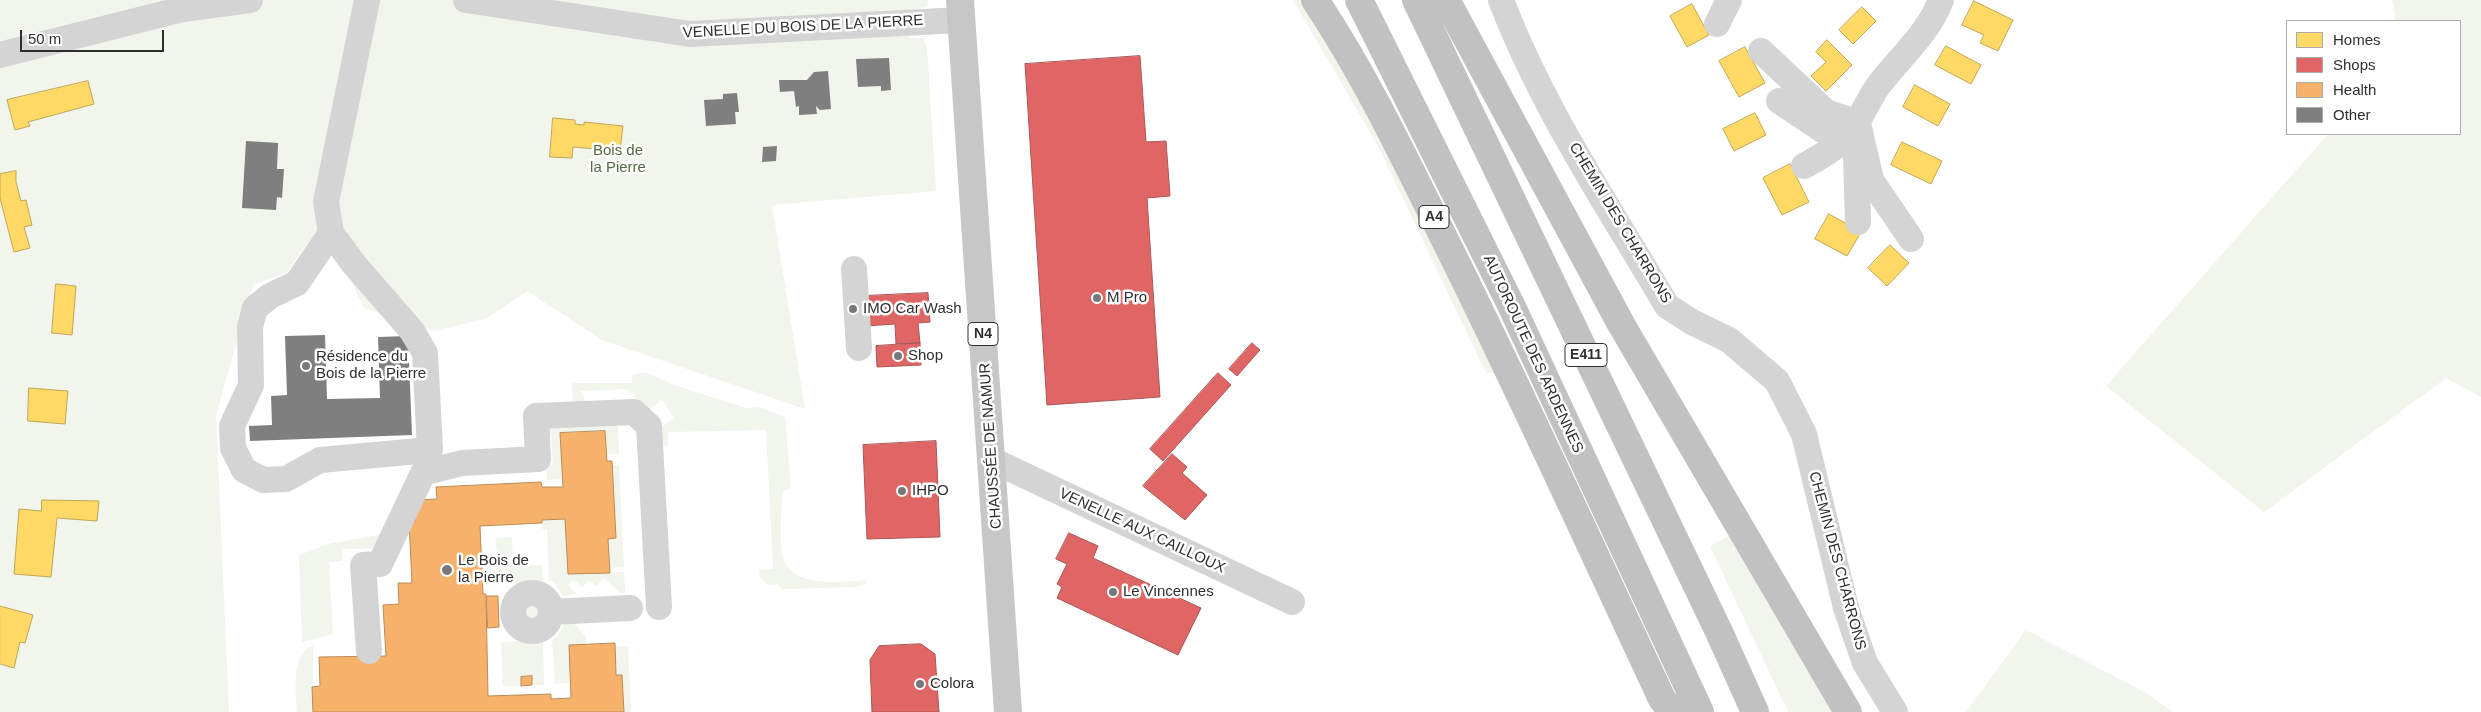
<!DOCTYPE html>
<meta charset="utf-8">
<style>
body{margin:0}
#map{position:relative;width:2481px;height:712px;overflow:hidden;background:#fff;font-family:Arial,sans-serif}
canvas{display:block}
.legend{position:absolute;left:2286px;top:20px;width:175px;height:115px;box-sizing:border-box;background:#fff;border:1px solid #acacac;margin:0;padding:6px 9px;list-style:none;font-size:15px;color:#2f2f2f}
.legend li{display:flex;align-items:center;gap:10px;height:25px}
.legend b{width:25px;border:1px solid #acacac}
.scale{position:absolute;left:20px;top:30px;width:144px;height:22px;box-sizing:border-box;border:2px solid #2f2f2f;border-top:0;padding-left:6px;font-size:15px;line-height:18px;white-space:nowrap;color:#2f2f2f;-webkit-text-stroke:4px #fff;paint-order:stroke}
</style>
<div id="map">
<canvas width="2481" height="712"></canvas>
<ul class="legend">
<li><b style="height:14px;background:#ffd966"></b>Homes</li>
<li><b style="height:14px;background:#e06666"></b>Shops</li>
<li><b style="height:14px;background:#f6b26b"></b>Health</li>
<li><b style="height:14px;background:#7f7f7f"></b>Other</li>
</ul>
<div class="scale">50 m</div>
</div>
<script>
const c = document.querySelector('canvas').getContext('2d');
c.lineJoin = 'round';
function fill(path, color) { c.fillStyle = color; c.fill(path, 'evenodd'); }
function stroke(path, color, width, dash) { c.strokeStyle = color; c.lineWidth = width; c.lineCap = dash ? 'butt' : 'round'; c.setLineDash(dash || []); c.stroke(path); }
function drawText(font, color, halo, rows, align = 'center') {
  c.font = font + ' Arial,sans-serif'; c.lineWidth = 5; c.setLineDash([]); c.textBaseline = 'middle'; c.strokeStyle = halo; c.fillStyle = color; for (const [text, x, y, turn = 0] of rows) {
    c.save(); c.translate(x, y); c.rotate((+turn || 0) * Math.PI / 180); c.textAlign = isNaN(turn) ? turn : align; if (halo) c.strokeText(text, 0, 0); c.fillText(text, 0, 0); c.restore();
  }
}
const green = new Path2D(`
 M0,0H928L927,6L907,15L909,38H923L927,48L936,191L772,205L805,409L602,340L527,291L485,319L434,331L364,308L323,222L287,272L253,285L216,415L229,712H0Z
 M1293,0H1304L1384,144L1494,373H1486L1378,146Z
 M2392,0H2481V397L2446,378L2264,512L2106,386L2328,134H2460V21H2396Z
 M646,372L674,385L746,408L760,407L785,417L791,488L782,492C782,508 779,544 783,558C793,589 841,582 866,580V584L854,587L782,589L778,584L768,585L760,577L759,570L773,569L766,430L668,432V447L662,443L660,428L674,418L662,400L648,410L627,389L580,391L587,403L573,404L572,383H632V375Z
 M618,422L619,454H607L605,431L561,433L563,479L547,480L546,466L553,465L551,435L545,436L550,426Z
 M612,465H619L624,567L610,568L608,539L616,538Z
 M565,519L568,574L624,572L625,593H620L604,578L597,586L589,580L583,587L574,580L568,585L576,594L563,596L554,582L549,580L547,529H542V520Z
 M383,534L377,548L343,549L342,561L329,562L333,634L302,642L299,555L328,544Z
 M1729,536L1835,712H1788L1710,546Z
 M512,537L513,566L542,565L543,581L498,583L496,538Z
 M519 611a12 12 0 1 1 24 0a12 12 0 1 1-24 0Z
 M574,623L586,637V644L569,645L571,683L555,684L552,640L560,633L564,624Z
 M2026,630L2148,694L2173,712H1966Z
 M543,641L544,685H532V676H521V686H503L501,642Z
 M313,645V712H297C296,690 290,657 313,645Z
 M628,646L631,712H624L622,675H616L615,647Z`);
const homes = new Path2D(`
 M1974,1L2013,20L1998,51L1980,43L1984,35L1962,25Z
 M1692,4L1709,35L1687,47L1670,16Z
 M1862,7L1876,21L1853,44L1839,30Z
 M1827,40L1852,65L1826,91L1811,76L1826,62L1816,52Z
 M1946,46L1981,65L1971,84L1935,65Z
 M1745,47L1765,83L1739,97L1719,61Z
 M88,81L94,104L28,122L30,126L15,130L7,100Z
 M1915,85L1950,104L1938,126L1903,107Z
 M1755,113L1766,135L1734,151L1723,129Z
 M553,118L575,120V124L584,125V122L623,126L620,151L573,147L572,158L550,157Z
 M1902,142L1942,161L1931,184L1891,165Z
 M1790,164L1809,202L1782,215L1763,178Z
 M16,171V182L21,201L26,200L32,225L24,227L30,248L14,252L0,198V174Z
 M1829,214L1861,232L1847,256L1815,239Z
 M1890,245L1909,263L1887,286L1868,268Z
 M56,284L76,286L72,335L52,333Z
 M29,388L68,391L65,424L28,421Z
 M42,500L99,501L97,521L57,518L51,577L14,574L19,509L41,511Z
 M0,606L33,615L25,643L20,642L14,668L0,664Z`);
const shops = new Path2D(`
 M1140,56L1146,142L1166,141L1170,196L1147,198L1160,397L1047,405L1025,64Z
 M928,293L930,322L918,323L920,343L896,344L895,324L866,326L864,296Z
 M920,343L921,365L877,367L876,346Z
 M1252,343L1260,350L1237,376L1229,369Z
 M1218,373L1231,385L1163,461L1150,449Z
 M936,441L940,537L867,539L863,445Z
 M1172,454L1187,467L1182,473L1207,495L1185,520L1143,486Z
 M1069,533L1098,546L1093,558L1201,608L1178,655L1057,598L1062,587L1057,584L1067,564L1056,559Z
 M921,644L935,654L939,712H872L870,660L879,646Z`);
const health = new Path2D(`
 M605,431L607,461H612L616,538L608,539L610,573L568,574L565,519L542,520V523L480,526L483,594H486L488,696L551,694V699L571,698L569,645L615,643L616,675H622L624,712H313L312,687L320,686L319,657L386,656L383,605L399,604L398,583H412L409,521H415L414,500L437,499L436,487L541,482L542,487H563L560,433Z
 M487,596H498L499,627L488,628Z
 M532,676V685L521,686V677Z`);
const building = new Path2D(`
 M889,58L891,90L881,91V86L858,87L856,59Z
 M828,71L831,109L820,110L816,106L817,114L799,115V106L796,107L794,91L780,92L779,80H807L814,72Z
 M737,93L739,112H735L736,124L706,126L704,100L723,99V94Z
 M246,141L278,143L277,169H284L282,198L277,197L276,210L242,208Z
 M777,146L776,161L762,162L763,147Z
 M325,335L327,399L380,398L378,337L408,336L412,435L250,441L249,426L272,425L271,396L287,395L285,336Z`);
const minor = new Path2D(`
 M466,0L690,34L961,20
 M1501,0C1542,108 1609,207 1667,306L1692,322L1729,340L1777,381L1804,434L1846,608L1865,663L1895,712
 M1717,24L1729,0
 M1761,51L1826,112L1858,123
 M0,55L183,9L250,0
 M1779,101L1824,131L1841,127
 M1858,123L1871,180L1911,239
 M1856,156L1858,222
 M1804,166C1816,159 1830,152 1840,143C1858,127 1865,105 1878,86C1899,58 1928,34 1941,0
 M331,233L297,283L270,296L255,308L250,327L251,385L232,426L233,448L244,470L263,480L286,479L320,460L430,450L425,353L412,331L353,263L331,233L326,202L367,0
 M854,269L859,348
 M992,460L1292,602
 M513 612a19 19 0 1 1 38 0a19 19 0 1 1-38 0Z
 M551,612L630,608
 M369,651L363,565L380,564L423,473L462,463L538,459L536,416L634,412L649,426L659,607`);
const major = new Path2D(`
 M960,0L1008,712`);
const highway = new Path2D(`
 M1315,0C1365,75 1404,157 1444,238C1520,390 1590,545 1662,699L1672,712
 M1359,0L1512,307L1700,712
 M1416,0L1720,634L1755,712
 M1440,0L1451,9L1621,324L1848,712`);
const markers = [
 [1097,298,5,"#787878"],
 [853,309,5,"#787878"],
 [898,356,5,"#787878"],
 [306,366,5,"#787878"],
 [902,491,5,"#787878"],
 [447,570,6,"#787878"],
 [1113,592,5,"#787878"],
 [920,684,5,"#787878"]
];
const shields = [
 [1434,217,30],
 [983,334,30],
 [1586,355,42]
];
const shieldNames = [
 ["A4",1434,217],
 ["N4",983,334],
 ["E411",1586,355]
];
const streetNames = [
 ["VENELLE DU BOIS DE LA PIERRE",803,27,-3],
 ["CHEMIN DES CHARRONS",1620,223,59],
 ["AUTOROUTE DES ARDENNES",1533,354,65],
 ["CHAUSSÉE DE NAMUR",991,446,-94],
 ["VENELLE AUX CAILLOUX",1142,531,25],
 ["CHEMIN DES CHARRONS",1837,561,75]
];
const parkNames = [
 ["Bois de",618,151],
 ["la Pierre",618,168]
];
const poiNames = [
 ["M Pro",1107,298],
 ["IMO Car Wash",863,309],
 ["Shop",908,356],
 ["Résidence du",316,357],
 ["Bois de la Pierre",316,374],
 ["IHPO",912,491],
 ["Le Bois de",458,561],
 ["la Pierre",458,578],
 ["Le Vincennes",1123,592],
 ["Colora",930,684]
];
fill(green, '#f1f5ec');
fill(homes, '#ffd966');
stroke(homes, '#c1a656', 1);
fill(shops, '#e06666');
stroke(shops, '#ab5656', 1);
fill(health, '#f6b26b');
stroke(health, '#ba8b59', 1);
fill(building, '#7f7f7f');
stroke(minor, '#d4d4d4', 26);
stroke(major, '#c7c7c7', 28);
stroke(highway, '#c1c1c1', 28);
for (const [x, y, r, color] of markers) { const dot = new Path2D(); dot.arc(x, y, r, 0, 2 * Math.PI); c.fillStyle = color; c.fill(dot); stroke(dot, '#fff', 2); }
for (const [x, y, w] of shields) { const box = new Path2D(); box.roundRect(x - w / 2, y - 11.5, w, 23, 4); c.fillStyle = '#fff'; c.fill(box); stroke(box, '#2f2f2f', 1); }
drawText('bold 14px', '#2f2f2f', null, shieldNames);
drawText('15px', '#2f2f2f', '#fff', streetNames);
drawText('15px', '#546a3c', '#fff', parkNames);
drawText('15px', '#2f2f2f', '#fff', poiNames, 'left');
</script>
